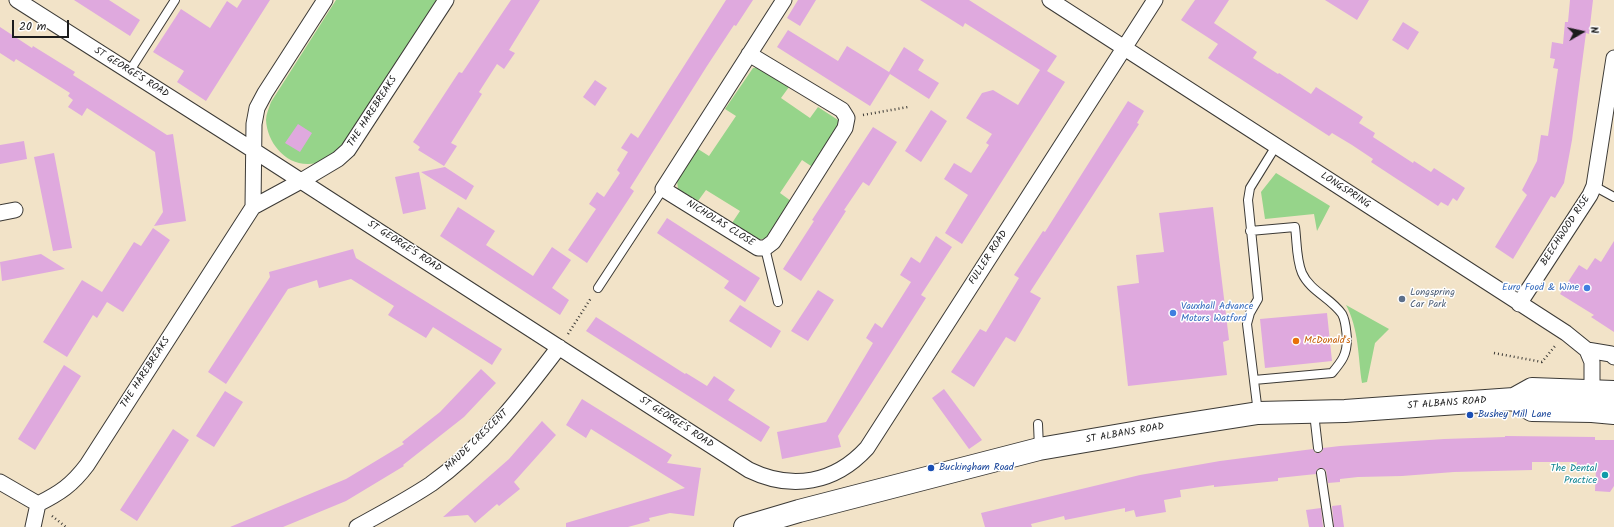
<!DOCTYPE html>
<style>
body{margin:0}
#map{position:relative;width:1614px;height:527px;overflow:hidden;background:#f2e3c8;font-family:Kalam,sans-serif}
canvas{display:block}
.north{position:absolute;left:1562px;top:12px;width:40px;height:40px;-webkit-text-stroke:3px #fff;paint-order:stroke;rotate:81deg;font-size:11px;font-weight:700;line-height:16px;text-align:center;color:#1c1c1c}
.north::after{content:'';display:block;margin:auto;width:14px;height:18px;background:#1c1c1c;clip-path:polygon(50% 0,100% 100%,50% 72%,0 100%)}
.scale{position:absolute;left:12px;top:20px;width:57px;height:18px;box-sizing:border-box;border:2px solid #1c1c1c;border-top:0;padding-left:5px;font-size:12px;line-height:14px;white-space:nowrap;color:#1c1c1c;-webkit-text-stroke:3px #fff;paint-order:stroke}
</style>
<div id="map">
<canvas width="1614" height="527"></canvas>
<div class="north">N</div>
<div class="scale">20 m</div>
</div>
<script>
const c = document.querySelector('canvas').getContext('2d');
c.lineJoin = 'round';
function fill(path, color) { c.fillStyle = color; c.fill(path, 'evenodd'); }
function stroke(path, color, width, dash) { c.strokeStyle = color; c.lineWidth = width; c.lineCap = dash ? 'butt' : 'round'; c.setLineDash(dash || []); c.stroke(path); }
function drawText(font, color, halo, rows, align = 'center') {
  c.font = font + ' Kalam,sans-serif'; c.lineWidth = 3; c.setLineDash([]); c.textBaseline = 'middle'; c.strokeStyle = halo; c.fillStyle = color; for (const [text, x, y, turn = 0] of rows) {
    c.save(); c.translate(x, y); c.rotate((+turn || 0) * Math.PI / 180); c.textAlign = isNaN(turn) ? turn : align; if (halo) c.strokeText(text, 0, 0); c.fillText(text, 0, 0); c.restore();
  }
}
const green = new Path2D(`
 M336,0H437L344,146C333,153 322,164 309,164C285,165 267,142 266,120C266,114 269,108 271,102Z
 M760,67L789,87L781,98L810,118L818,107L838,120L840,129L814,168L802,160L780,193L791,201L767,238L757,240L732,223L740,211L706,190L698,201L678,189L677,181L698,149L709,156L736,116L725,109L753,68Z
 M1276,173L1330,206L1317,231L1314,214L1265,219L1261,192Z
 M1346,305L1389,329L1375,343L1367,382L1362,383C1358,357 1359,329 1346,305Z`);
const building = new Path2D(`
 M74,0H109L140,20L130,36Z
 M242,0H270L206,101L177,82L184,71L153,52L181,9L210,28L227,1L237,8Z
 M511,0H540L509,50L515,53L504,69L497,64L479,92L482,94L451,143L457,146L444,166L418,150L420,147L413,142L459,72L462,73Z
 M726,0H753L736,26L734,25L707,66L630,188L634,191L587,263L568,250L596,209L589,204L597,192L604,197L620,173L617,170L628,152L621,148L631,133L638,138Z
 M798,0H816L800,26L787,18Z
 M920,0H969L1057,56L1047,71L1065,82L962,244L945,233L968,195L944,179L954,163L971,173L989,145L986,143L992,134L966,118L982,93L993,90L1018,105L1040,70L965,23L963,27Z
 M1195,0H1229L1214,23L1257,52L1253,58L1278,74L1279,73L1311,94L1316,87L1363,117L1359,123L1375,133L1373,137L1413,163L1414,161L1431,172L1434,168L1465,188L1457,201L1453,198L1448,206L1441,202L1438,206L1371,162L1373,159L1352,145L1332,133L1329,136L1208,58L1218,44L1181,20Z
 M1325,0H1369L1357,20Z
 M1570,0H1593L1589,34L1586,33L1572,140L1564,183L1555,198L1551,196L1513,259L1495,247L1527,195L1522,190L1537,161L1541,135L1548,136L1558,69L1553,68L1555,59L1550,58L1552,42L1563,44L1565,22H1568Z
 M1403,22L1419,32L1408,50L1392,40Z
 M0,27L32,48L33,46L75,72L73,75L167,135L173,134L186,221L154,226L163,212L155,152L87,108L82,116L68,107L73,100L68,96L70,93L16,59L14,62L0,53Z
 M788,30L838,61L847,46L889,72L904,47L924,60L918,70L939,83L929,99L890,74L870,106L777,47Z
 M595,80L607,88L595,106L583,97Z
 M1128,101L1144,111L1137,123L1139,124L1030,292L1041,298L1015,342L1006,337L974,387L951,372L980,329L986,332L1019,278L1014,275L1043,231L1045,232Z
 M931,110L947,121L921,162L905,151Z
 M298,124L312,133L300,152L285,143Z
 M873,127L897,142L869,186L863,182L844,210L846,211L801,281L783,269L814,221L812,220Z
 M24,141L27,159L0,164V145Z
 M54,153L72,248L53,251L34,157Z
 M445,167L474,186L466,200L421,172Z
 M419,172L426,209L403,214L395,177Z
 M458,207L495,231L486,245L533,276L552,247L571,260L552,288L569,300L560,315L440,236Z
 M1213,207L1229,340L1223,342L1227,375L1128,386L1117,286L1139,283L1136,255L1164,252L1159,213Z
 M667,218L760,278L745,302L724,288L729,281L657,233Z
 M153,228L170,240L123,312L107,302L97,318L93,315L67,357L43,342L82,280L102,292L134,242L141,246Z
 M936,236L952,247L921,295L926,298L838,436L841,447L782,459L777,432L826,422L873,343L866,338L875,323L882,328L911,282L900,275L911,257L920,263Z
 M1614,241V332L1591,317L1594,315L1560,294L1579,265L1587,270L1595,258L1601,262Z
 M353,249L356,258L502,349L492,365L433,327L426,338L388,315L394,306L351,279L319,288L317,280L288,289L226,384L208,372L270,277L269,272Z
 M41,254L65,269L2,281L0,262Z
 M818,290L834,300L808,341L791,331Z
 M740,305L781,331L771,348L729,321Z
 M1327,313L1332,361L1265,368L1260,319Z
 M596,317L685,374L686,373L707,386L714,376L735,390L728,400L770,427L761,442L586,331Z
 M64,365L81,376L35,450L18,439Z
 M481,369L496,383L464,417L403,465L404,466L346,501L283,527H230L346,479L404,444L402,442L440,412Z
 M944,389L982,440L969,449L932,398Z
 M225,391L243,402L214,447L196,436Z
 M582,399L672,455L667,463L701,468L694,516L670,513L649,518L650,521L628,527H566V523L685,488L591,429L586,438L566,425Z
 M542,421L556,435L514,482L520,489L499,506L497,504L475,523L468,515L443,517L509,459Z
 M173,429L189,440L137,521L120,510Z
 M1505,436L1595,437V440H1614V486L1610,492L1595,491L1596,468H1577V462H1532V470L1454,472L1402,476L1358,477L1340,479V482L1328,483L1326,470L1321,468L1317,469L1316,474L1278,478V481L1214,487V485L1180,490L1181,497L1164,500L1166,512L1136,517L1134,510L1125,512V508L1065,520L1064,516L1031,524L1032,527H985L981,513L1140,475L1220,461L1313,449L1315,453H1319L1322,452L1323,448L1340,446L1444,439L1505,437Z
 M1341,505L1344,527H1334L1332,506Z
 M1321,508L1323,527H1309L1306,510Z`);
const path = new Path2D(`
 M863,115L908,107
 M568,334L591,298
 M1494,353L1542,362L1555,346
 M52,516L66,527`);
const lane = new Path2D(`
 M129,72L175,0
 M1594,186L1614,197
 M1250,231L1295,227C1297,241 1296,259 1302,273C1310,291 1331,298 1342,314C1346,321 1346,331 1347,338C1347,355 1342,361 1332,373L1254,380
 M765,248L778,302
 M598,288L663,189
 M1258,413L1247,324L1250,313L1258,299L1248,200L1250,188L1276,146
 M1314,413L1318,448
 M1038,424L1039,448
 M1321,473L1329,527`);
const street = new Path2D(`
 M17,0L253,150L749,470C792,491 835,483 867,448L1155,0
 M1050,0L1566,333L1587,350L1592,362V400
 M749,54L842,110L847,118L845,128L773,242L765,248H758L663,189L784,0
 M253,207L254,124L257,108L265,93L325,0
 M0,213L15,210
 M1519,304L1590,195L1594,186L1614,58
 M1587,350L1611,354L1614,357
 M0,482L38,504
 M33,527L38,504C60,493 72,485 87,465L253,207L301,181L338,159L348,150L446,0
 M357,527C382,513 407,500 431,484C482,448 521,397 559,347`);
const primary = new Path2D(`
 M1514,399L1532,410L1592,411L1614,413
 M745,527L799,511L1039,449L1156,429L1258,413L1345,411L1514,399L1532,389L1614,392`);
const markers = [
 [1587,288,4,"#3f7fe0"],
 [1402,299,4,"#5c6f8a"],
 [1173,313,4,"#3f7fe0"],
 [1296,341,4,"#e8710a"],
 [1470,415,4,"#1a4fb4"],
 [931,468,4,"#1a4fb4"],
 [1605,475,4,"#0f9aa8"]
];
const streetNames = [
 ["ST GEORGE'S ROAD",131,73,32],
 ["THE HAREBREAKS",373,112,-57],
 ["LONGSPRING",1345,191,33],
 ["NICHOLAS CLOSE",720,224,32],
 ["BEECHWOOD RISE",1566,231,-57],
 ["ST GEORGE'S ROAD",404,247,33],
 ["FULLER ROAD",989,258,-57],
 ["THE HAREBREAKS",146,373,-57],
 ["ST ALBANS ROAD",1447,404,-4],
 ["ST GEORGE'S ROAD",676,423,33],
 ["ST ALBANS ROAD",1125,434,-10],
 ["MAUDE CRESCENT",477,441,-44]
];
const shopNames = [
 ["Euro Food & Wine",1579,288],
 ["Vauxhall Advance",1181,307,"left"],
 ["Motors Watford",1181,319,"left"]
];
const serviceNames = [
 ["Longspring",1410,293],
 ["Car Park",1410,305]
];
const foodNames = [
 ["McDonald's",1304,341]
];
const transitNames = [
 ["Bushey Mill Lane",1478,415],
 ["Buckingham Road",939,468]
];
const cultureNames = [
 ["The Dental",1597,469],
 ["Practice",1597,481]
];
fill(green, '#96d48a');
fill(building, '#dfa9de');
stroke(lane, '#3c3a36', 10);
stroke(street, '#3c3a36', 17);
stroke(primary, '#3c3a36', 24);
stroke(path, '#3c3a36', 2.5, [1, 3]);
stroke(lane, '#fff', 8);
stroke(street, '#fff', 15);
stroke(primary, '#fff', 22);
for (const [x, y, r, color] of markers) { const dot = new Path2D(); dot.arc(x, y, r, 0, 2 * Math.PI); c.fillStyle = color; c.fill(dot); stroke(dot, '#fff', 1.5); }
drawText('10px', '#1c1c1c', '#fff', streetNames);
drawText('10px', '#366cbe', '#fff', shopNames, 'right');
drawText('10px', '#4e5e75', '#fff', serviceNames, 'left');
drawText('10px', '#c56008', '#fff', foodNames, 'left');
drawText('10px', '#164399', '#fff', transitNames, 'left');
drawText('10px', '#0d838f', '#fff', cultureNames, 'right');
</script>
